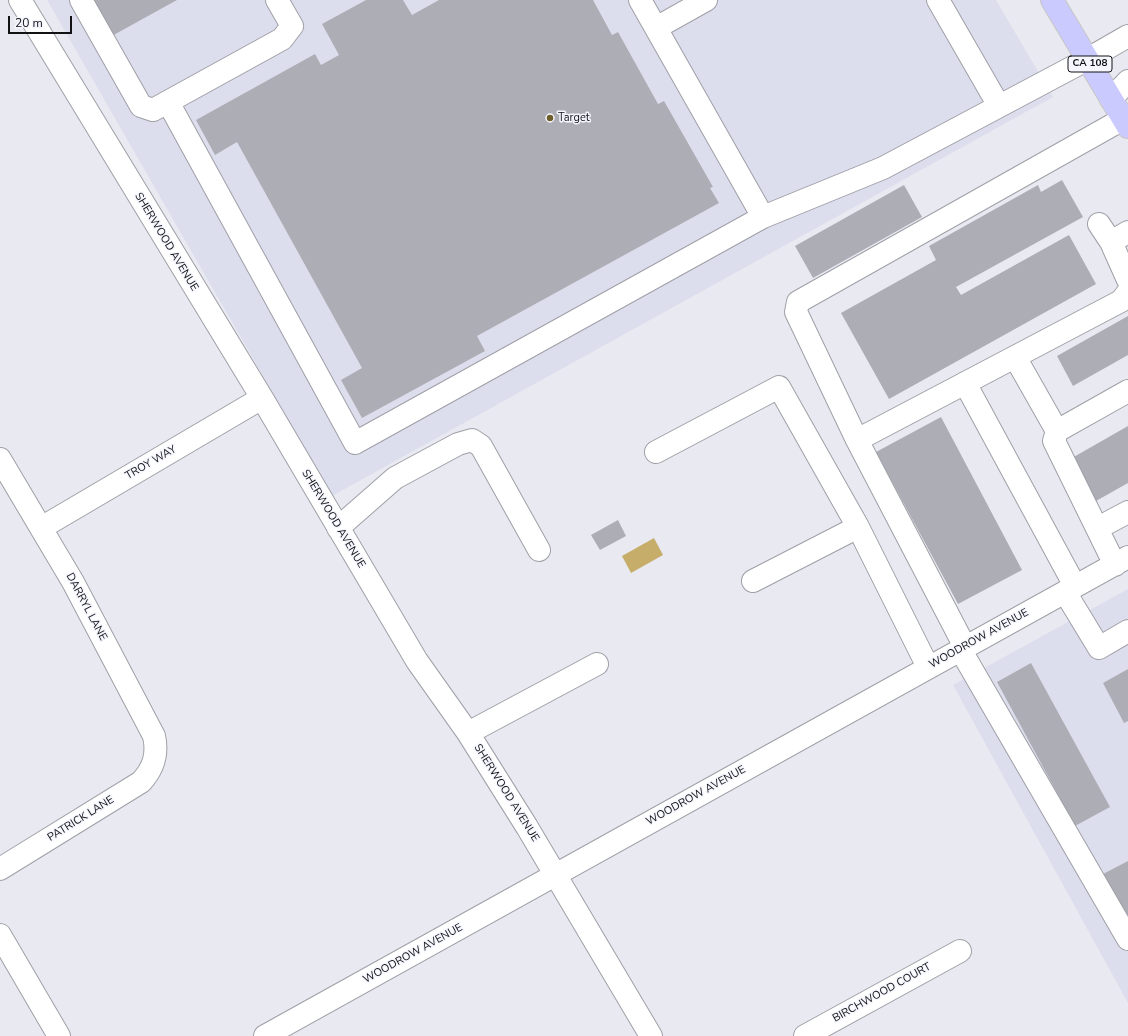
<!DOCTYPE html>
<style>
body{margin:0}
#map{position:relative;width:1128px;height:1036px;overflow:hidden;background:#e9e9f1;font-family:"Nunito Sans",sans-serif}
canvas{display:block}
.scale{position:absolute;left:8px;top:16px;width:64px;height:18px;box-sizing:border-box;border:2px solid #121215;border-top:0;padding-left:5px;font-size:12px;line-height:14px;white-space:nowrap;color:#121215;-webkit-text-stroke:3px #f6f6ff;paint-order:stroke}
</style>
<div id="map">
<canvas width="1128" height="1036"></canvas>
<div class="scale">20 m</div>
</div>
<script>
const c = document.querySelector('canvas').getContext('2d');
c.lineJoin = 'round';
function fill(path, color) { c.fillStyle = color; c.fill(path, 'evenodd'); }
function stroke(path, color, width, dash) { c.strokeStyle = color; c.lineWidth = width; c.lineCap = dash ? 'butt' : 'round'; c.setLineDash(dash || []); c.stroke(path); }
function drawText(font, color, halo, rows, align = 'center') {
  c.font = font + ' "Nunito Sans",sans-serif'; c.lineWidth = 3; c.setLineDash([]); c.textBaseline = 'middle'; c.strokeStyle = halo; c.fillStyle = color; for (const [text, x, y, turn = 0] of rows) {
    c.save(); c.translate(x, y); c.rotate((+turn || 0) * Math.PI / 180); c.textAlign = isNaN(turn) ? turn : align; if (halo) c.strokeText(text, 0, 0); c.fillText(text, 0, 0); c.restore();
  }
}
const built = new Path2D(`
 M47,0H996L1053,97L332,496Z
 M1128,589V1003L953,685Z`);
const water = new Path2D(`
 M654,538L663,555L631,573L622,556Z`);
const building = new Path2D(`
 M89,0H177L110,37Z
 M366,0H403L412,15L439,0H593L612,35L618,32L658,104L664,101L713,187L710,188L719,203L477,336L485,351L362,418L341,380L362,368L237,142L215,155L196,120L315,54L321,65L339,55L322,24Z
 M1062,180L1083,217L956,287L961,295L1069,235L1096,284L889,399L841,313L936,260L929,246L1038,185L1041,192Z
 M904,185L922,217L813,278L795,246Z
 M1128,316V355L1073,386L1057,356Z
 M941,417L1022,570L958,604L876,452Z
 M1128,426V483L1096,501L1072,458Z
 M618,520L626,536L600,550L591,535Z
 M1031,663L1110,807L1075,826L997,682Z
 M1128,669V721L1124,723L1103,683Z
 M1128,861V920L1103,874Z`);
const minor = new Path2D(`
 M20,0L262,398L417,661L468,733L527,827L651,1036
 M81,0L141,106L153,110L282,39L292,26L277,0
 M640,0L763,217
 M938,0L999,106
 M656,28L706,0
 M1111,99L1128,81
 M168,102L355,443L763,217L883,168L1088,59L1128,36
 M1099,224L1111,242L1128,280
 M1111,242L1128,232
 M1015,357L1057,431L1054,441L1115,565
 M965,383L1075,586
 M1057,431L1128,391
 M857,440L1121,301L1128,292
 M656,452L779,387L858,527L928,667
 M0,459L73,582L154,736C158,754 154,768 141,782L0,869
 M41,528L262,398
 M338,528L395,478L458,444L472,440L481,446L539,550
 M1098,528L1128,512
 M753,581L858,527
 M1065,592L1099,648L1128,631
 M965,647L857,440L796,312L798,302L1123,119
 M960,649L1128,939
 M468,733L597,664
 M0,935L59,1036
 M265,1036L1128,557
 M805,1036L960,951`);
const major = new Path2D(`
 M1052,0L1128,127`);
const markers = [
 [550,118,4,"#6e5e2b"]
];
const shields = [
 [1090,64,44]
];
const shieldNames = [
 ["CA 108",1090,64]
];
const poiNames = [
 ["Target",558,118]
];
const streetNames = [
 ["SHERWOOD AVENUE",166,242,59],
 ["TROY WAY",151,463,-30],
 ["SHERWOOD AVENUE",333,519,59],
 ["DARRYL LANE",86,607,62],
 ["WOODROW AVENUE",979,639,-29],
 ["SHERWOOD AVENUE",506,793,58],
 ["WOODROW AVENUE",696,796,-29],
 ["PATRICK LANE",81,819,-32],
 ["WOODROW AVENUE",413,954,-29],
 ["BIRCHWOOD COURT",882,993,-29]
];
fill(built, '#dddeed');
fill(water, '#c6ae6a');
fill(building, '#adaeb5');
stroke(minor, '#9f9fa7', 24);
stroke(major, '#c6c6c7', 24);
stroke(minor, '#fff', 22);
stroke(major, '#cbcafe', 22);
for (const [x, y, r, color] of markers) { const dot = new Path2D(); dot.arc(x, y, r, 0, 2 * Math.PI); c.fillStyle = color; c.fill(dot); stroke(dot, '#f6f6ff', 1.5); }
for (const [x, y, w] of shields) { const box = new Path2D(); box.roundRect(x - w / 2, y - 8, w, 16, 3); c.fillStyle = '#f6f6ff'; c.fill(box); stroke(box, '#121215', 1); }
drawText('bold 10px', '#121215', null, shieldNames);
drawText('11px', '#121215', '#f6f6ff', poiNames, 'left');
drawText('11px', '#121215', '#f6f6ff', streetNames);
</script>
